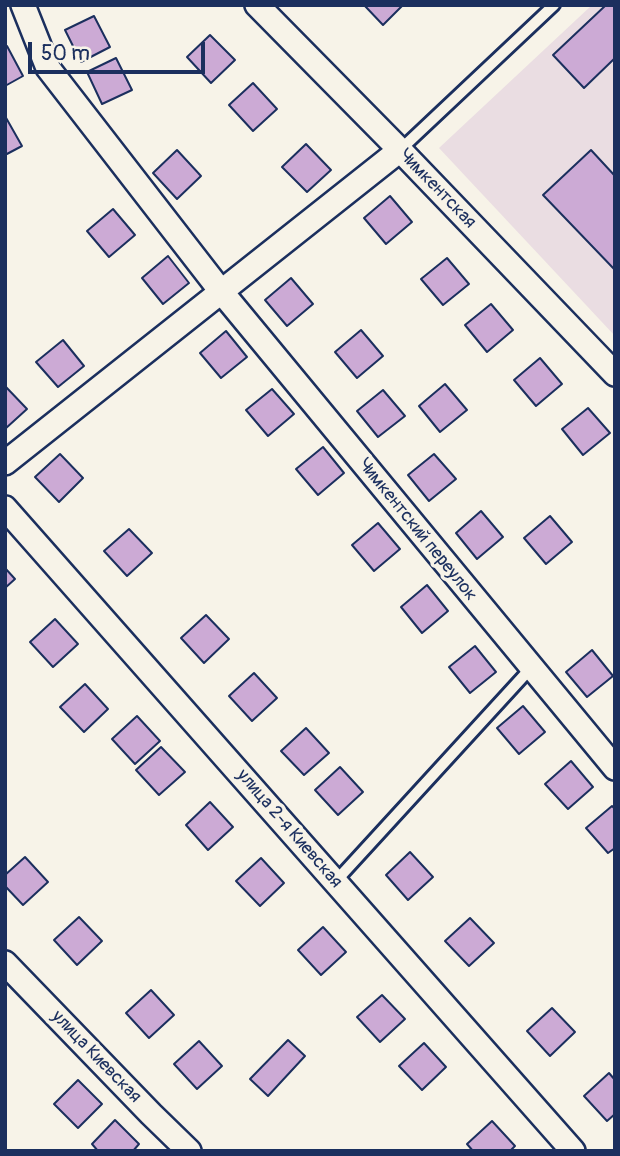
<!DOCTYPE html>
<meta charset="utf-8">
<style>
body{margin:0}
#map{position:relative;width:620px;height:1156px;overflow:hidden;background:#f7f3e8;font-family:Pangolin,sans-serif}
canvas{display:block}
.frame{position:absolute;inset:0;border:7px solid #1b2f5e;pointer-events:none}
.scale{position:absolute;left:28px;top:42px;width:177px;height:32px;box-sizing:border-box;border:4px solid #1b2f5e;border-top:0;padding-left:9px;font-size:21px;line-height:24px;white-space:nowrap;color:#1b2f5e;-webkit-text-stroke:5px #f7f3e8;paint-order:stroke}
</style>
<div id="map">
<canvas width="620" height="1156"></canvas>
<div class="frame"></div>
<div class="scale">50 m</div>
</div>
<script>
const c = document.querySelector('canvas').getContext('2d');
c.lineJoin = 'round';
function fill(path, color) { c.fillStyle = color; c.fill(path, 'evenodd'); }
function stroke(path, color, width, dash) { c.strokeStyle = color; c.lineWidth = width; c.lineCap = dash ? 'butt' : 'round'; c.setLineDash(dash || []); c.stroke(path); }
function drawText(font, color, halo, rows, align = 'center') {
  c.font = font + ' Pangolin,sans-serif'; c.lineWidth = 7; c.setLineDash([]); c.textBaseline = 'middle'; c.strokeStyle = halo; c.fillStyle = color; for (const [text, x, y, turn = 0] of rows) {
    c.save(); c.translate(x, y); c.rotate((+turn || 0) * Math.PI / 180); c.textAlign = isNaN(turn) ? turn : align; if (halo) c.strokeText(text, 0, 0); c.fillText(text, 0, 0); c.restore();
  }
}
const built = new Path2D(`
 M592,5H615V336L439,148Z`);
const building = new Path2D(`
 M364,5H403L383,25Z
 M606,5H615V58L584,88L553,55Z
 M94,16L110,47L81,62L65,30Z
 M210,35L235,60L211,83L187,57Z
 M7,46L23,76L5,86V47Z
 M116,58L132,90L102,104L87,72Z
 M253,83L277,109L253,131L229,105Z
 M5,116L22,146L5,155Z
 M306,144L331,170L307,192L282,167Z
 M177,150L201,176L177,199L153,173Z
 M591,150L615,176V270L543,195Z
 M390,196L412,222L386,244L364,218Z
 M113,209L135,235L109,257L87,231Z
 M168,256L189,283L163,304L142,278Z
 M447,258L469,284L443,305L421,279Z
 M291,278L313,304L287,326L265,300Z
 M491,304L513,330L487,352L465,325Z
 M361,330L383,356L357,378L335,352Z
 M226,331L247,357L221,378L200,353Z
 M63,340L84,366L58,387L36,362Z
 M540,358L562,384L536,406L514,380Z
 M445,384L467,410L440,432L419,406Z
 M5,386L27,409L5,429Z
 M272,389L294,414L268,436L246,410Z
 M383,390L405,416L378,437L357,411Z
 M588,408L610,433L583,455L562,429Z
 M323,447L344,473L318,495L296,469Z
 M60,454L83,478L59,502L35,477Z
 M434,454L456,479L429,501L408,475Z
 M481,511L503,537L477,559L456,533Z
 M550,516L572,542L546,564L524,538Z
 M378,523L400,549L374,571L352,545Z
 M129,529L152,553L127,576L104,551Z
 M5,568L15,579L5,588Z
 M427,585L448,611L422,633L401,607Z
 M206,615L229,639L204,663L181,638Z
 M55,619L78,644L53,667L30,642Z
 M475,646L496,672L470,693L449,667Z
 M592,650L613,676L587,697L566,672Z
 M254,673L277,698L252,721L229,696Z
 M85,684L108,709L84,732L60,707Z
 M523,706L545,732L519,754L497,728Z
 M137,716L160,741L135,764L112,739Z
 M306,728L329,753L304,775L281,751Z
 M161,747L185,772L159,795L136,770Z
 M571,761L593,787L568,809L545,784Z
 M340,767L363,792L338,815L315,790Z
 M210,802L233,827L208,850L186,825Z
 M612,806L615,809V848L608,853L586,828Z
 M410,852L433,877L408,900L386,875Z
 M25,857L48,882L23,905L5,886V875Z
 M261,858L284,883L260,906L236,881Z
 M79,917L102,941L77,965L54,940Z
 M470,918L494,943L469,966L445,941Z
 M323,927L346,952L321,975L298,950Z
 M151,990L174,1015L149,1038L126,1013Z
 M382,995L405,1019L380,1042L357,1017Z
 M552,1008L575,1032L550,1056L527,1031Z
 M288,1040L305,1056L268,1096L250,1079Z
 M199,1041L222,1066L197,1089L174,1064Z
 M424,1043L446,1067L422,1090L399,1066Z
 M609,1073L615,1080V1114L607,1121L584,1096Z
 M78,1080L102,1104L78,1128L54,1104Z
 M115,1120L139,1144L133,1151H98L92,1144Z
 M492,1121L515,1146L510,1151H473L467,1144Z`);
const service = new Path2D(`
 M400,150L554,5
 M335,882L530,669`);
const minor = new Path2D(`
 M23,5L48,68L220,290L615,768
 M257,5L400,150L615,374
 M5,463L400,150
 M5,508L573,1151
 M5,963L151,1114L189,1151`);
const streetNames = [
 ["Чимкентская",437,189,46],
 ["Чимкентский переулок",417,530,51],
 ["улица 2-я Киевская",289,829,49],
 ["улица Киевская",96,1057,46]
];
fill(built, '#eadde2');
fill(building, '#ccaad5');
stroke(building, '#1b2f5e', 2);
stroke(service, '#1b2f5e', 16);
stroke(minor, '#1b2f5e', 28);
stroke(service, '#f7f3e8', 10);
stroke(minor, '#f7f3e8', 23);
drawText('18px', '#1b2f5e', '#f7f3e8', streetNames);
</script>
